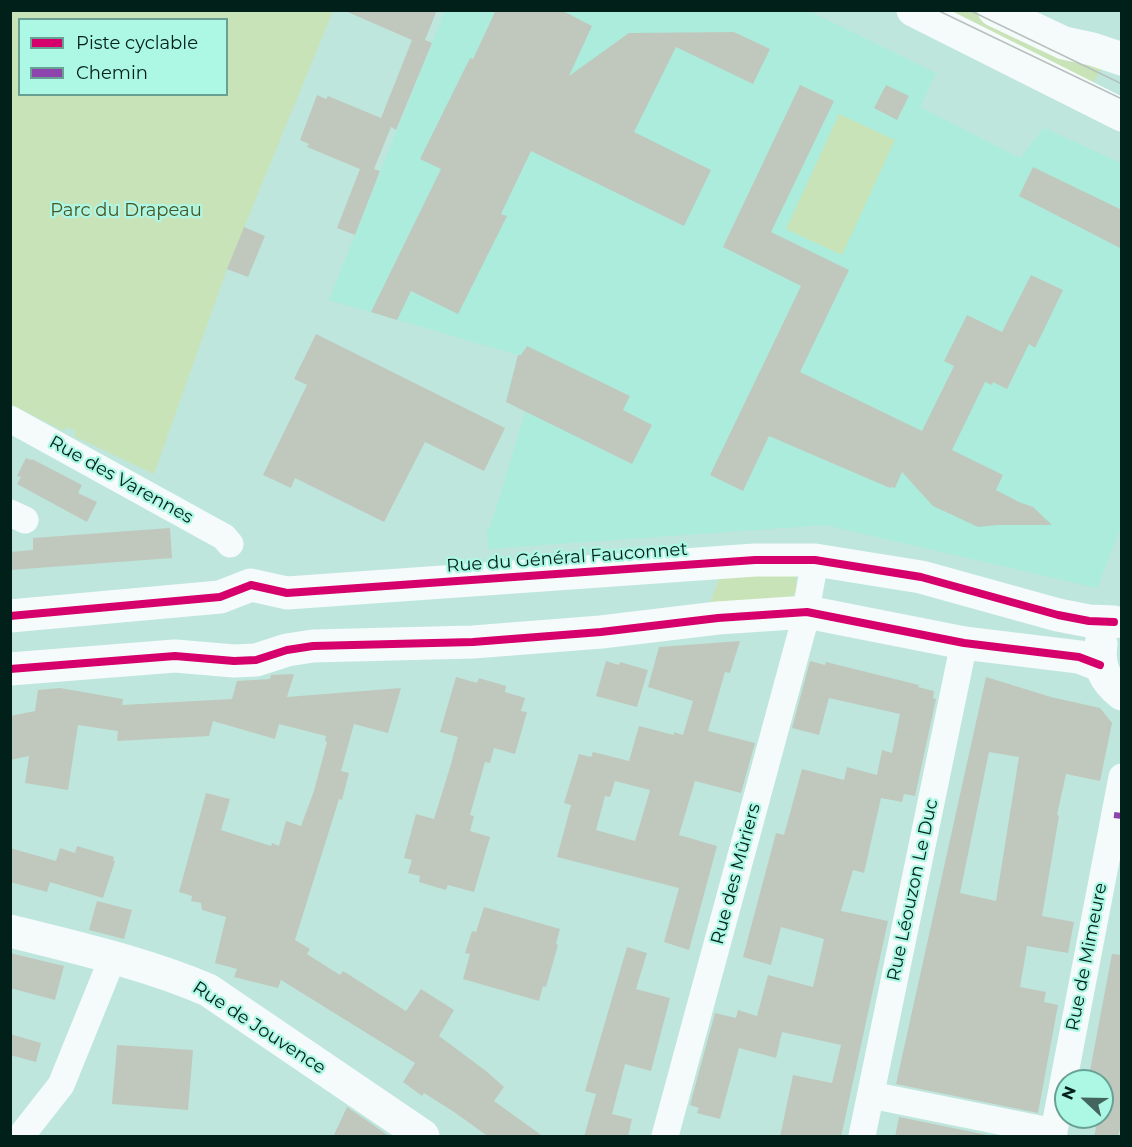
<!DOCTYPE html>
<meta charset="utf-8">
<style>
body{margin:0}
#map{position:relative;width:1132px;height:1147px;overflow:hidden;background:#bee6dd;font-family:Montserrat,sans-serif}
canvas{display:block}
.frame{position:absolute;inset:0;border:12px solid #01201a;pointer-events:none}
.legend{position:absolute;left:18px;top:18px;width:210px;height:78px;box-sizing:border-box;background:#adf7e5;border:2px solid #68a194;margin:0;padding:8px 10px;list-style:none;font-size:18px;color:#01201a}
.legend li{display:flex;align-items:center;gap:12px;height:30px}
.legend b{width:30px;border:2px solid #68a194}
.north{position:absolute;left:1054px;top:1069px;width:60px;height:60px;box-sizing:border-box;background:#adf7e5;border:2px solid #68a194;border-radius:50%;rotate:292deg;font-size:16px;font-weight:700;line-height:24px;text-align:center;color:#01201a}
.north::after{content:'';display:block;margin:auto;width:21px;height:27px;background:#43655e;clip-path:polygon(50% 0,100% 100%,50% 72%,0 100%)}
</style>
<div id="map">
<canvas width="1132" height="1147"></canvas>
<div class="frame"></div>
<ul class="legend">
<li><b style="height:8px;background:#d6006c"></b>Piste cyclable</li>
<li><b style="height:8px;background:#8e44ad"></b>Chemin</li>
</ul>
<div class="north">N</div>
</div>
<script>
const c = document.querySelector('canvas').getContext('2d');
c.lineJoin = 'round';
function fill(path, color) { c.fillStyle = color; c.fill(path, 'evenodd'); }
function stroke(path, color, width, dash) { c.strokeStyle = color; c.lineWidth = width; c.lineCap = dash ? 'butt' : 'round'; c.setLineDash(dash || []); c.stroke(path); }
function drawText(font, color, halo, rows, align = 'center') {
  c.font = font + ' Montserrat,sans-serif'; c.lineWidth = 4.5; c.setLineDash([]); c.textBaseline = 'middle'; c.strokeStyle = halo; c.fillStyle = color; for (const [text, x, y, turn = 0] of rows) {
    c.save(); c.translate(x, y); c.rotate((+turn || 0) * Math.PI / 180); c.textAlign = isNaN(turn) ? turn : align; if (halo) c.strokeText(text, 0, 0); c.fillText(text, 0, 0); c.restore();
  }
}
const built = new Path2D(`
 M445,11H809L936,73L920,107L1020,158L1044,128L1121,163V527L1097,588L825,525L488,549L487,529L490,528L527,407L506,400L518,355L329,300Z`);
const green = new Path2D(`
 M11,11H333L227,269L154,474L74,436L76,431L66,427L64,431L11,404ZM20,20H226V94H20Z
 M925,11H977L1040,41L1105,61L1090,91Z
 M839,114L895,140L842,255L786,229Z
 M722,571L796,575V592L791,598L709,605Z`);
const building = new Path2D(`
 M343,10H437L425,40L432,43L396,130L391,127L374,169L380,171L355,235L337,228L360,169L307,147L309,144L300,140L317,95L326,99L328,96L381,118L412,40Z
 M496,10H561L592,26L569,76L629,33L734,32L770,49L753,84L676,47L634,132L711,170L684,226L531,151L501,214L507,216L458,314L411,291L397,320L371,312L441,169L420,159L470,58L473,59Z
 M800,85L834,101L771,232L849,270L800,372L922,431L954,366L944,361L967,315L1002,332L1031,275L1063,290L1035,348L1029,344L1007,389L993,382L992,385L985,382L952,450L1003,475L996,490L1019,502L1033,507L1052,525H998L978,527L933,506L902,472L895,488L891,487L890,488L769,436L743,491L710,475L801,286L723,247Z
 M886,85L909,96L897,120L874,108Z
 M1033,167L1122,210V249L1019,196Z
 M244,227L265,236L248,277L227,269Z
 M316,334L505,428L484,471L425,442L384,522L295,478L291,488L263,475L307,385L294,379Z
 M527,346L630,396L623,410L652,425L632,464L506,402L518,355H521Z
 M26,458L31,460L32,459L82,485L78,493L97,502L87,522L17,484L21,477L17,476Z
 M170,528L172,558L10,570V552L33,550V538Z
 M740,641L730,673L725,672L708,731L755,743L741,793L695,781L679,835L717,846L689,950L664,942L679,888L557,857L571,805L564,803L579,754L591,757L593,752L629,761L639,726L674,735V732L683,735L693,701L648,687L659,647ZM615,781L650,790L635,841L596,830L605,796L610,797Z
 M606,661L619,665L620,662L648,670L637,707L596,696Z
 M810,661L825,665L826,662L919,685L918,687L934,691L933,698L936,699L915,796L904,794L902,802L881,798L864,873L853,870L841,911L888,921L841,1137H780L793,1075L832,1083L841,1045L782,1032L776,1058L739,1048L720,1119L697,1113L699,1108L690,1105L715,1013L736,1018L738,1010L757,1016L768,975L813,987L824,939L781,927L771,965L743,957L776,833L784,835L802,769L844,780L847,767L877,775L882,750L892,753L900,714L829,698L819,735L792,728Z
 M294,674L287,697L401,688L388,733L354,724L341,771L349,773L342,800L339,799L295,940L310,949L307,954L340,975L343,971L406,1011L421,989L454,1010L439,1036L486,1071L504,1087L494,1101L544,1137H489L454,1112L424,1093L422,1096L403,1082L415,1063L281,980L278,988L234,977L237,969L215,963L226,917L202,910L201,903L191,901L192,896L179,892L206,793L230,799L221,830L271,846L272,843L279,846L286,821L301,826L314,791L327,742L325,741L326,736L279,724L275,739L213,721L209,736L117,741L118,731L78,725L68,790L25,783L29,756L10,760V716L35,711L38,690L60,688L123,699L122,705L232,699L237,681L270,679L271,675Z
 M456,677L477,683L479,678L506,686L505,692L525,698L521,711L527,712L515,754L494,748L490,763L485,762L470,815L474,816L470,831L490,837L474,892L448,885L446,890L419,882L420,876L408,873L412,860L404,858L416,814L434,819L451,764L458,737L440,732Z
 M986,677L1051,697L1100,708L1112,723L1100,781L1066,774L1057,815L1059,816L1042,916L1074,922L1068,953L1027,946L1020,987L1046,992L1044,1002L1058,1005L1038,1113L896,1084ZM989,752L1019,757L996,901L960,893Z
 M77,846L114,857L113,861H115L103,898L50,882L47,892L10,882V848L56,861L60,848L75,853Z
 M97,901L132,910L124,939L89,930Z
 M484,907L560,929L556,944L558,945L546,987L543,986L539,1001L463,979L470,954L465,953L472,931L476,932Z
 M627,947L647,953L636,989L670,998L651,1071L625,1064L612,1114L632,1119L628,1137H584L596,1094L585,1091Z
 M10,953L64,966L55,1000L10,988Z
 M1112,954L1122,955V1121L1118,1137H1094L1098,1117H1102V1081H1088Z
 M10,1034L41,1043L36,1062L10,1055Z
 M117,1045L193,1050L188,1110L112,1104Z
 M347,1107L372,1124L390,1137H333Z
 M899,1117L997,1137H895Z`);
const street = new Path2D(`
 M10,419L224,537L230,544
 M10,513L25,520
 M871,1095L1054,1132
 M21,1136L61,1085L113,957
 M665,1136L803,627L815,560
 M862,1136L964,643
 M1053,1136L1122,777`);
const secondary = new Path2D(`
 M913,10L1122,115
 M994,10L1064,43L1092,49L1122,59
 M10,616L220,597L251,585L287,593L755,560H815L921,577L1058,615L1089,621L1114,622
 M1101,644C1098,666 1104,680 1122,694
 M10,669L175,656L234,661L256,660L287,650L313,646L473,642L601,632L718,618L807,612L964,643L1079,657L1100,665
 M10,931C77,948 145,963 208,990L423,1136`);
const tram = new Path2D(`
 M937,10L1122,99
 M969,10L1122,84`);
const quiet = new Path2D(`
 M1114,815L1122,816`);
const cycleway = new Path2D(`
 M10,616L220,597L251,585L287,593L755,560H815L921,577L1058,615L1089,621L1114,622
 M10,669L175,656L234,661L256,660L287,650L313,646L473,642L601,632L718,618L807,612L964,643L1079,657L1100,665`);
const parkNames = [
 ["Parc du Drapeau",126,211]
];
const streetNames = [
 ["Rue des Varennes",121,480,29],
 ["Rue du Général Fauconnet",567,558,-4],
 ["Rue des Mûriers",736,874,-75],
 ["Rue Léouzon Le Duc",913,890,-78],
 ["Rue de Mimeure",1087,957,-79],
 ["Rue de Jouvence",259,1028,33]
];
fill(built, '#abecdd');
fill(green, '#c9e3b8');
fill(building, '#c0c8bd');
stroke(street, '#f5fbfa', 27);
stroke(secondary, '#f5fbfa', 33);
stroke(tram, '#b6c1bf', 1.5);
stroke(quiet, '#8e44ad', 6, [12, 6]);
stroke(cycleway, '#d6006c', 8);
drawText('18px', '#4c5522', '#adf7e5', parkNames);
drawText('18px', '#01201a', '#adf7e5', streetNames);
</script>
